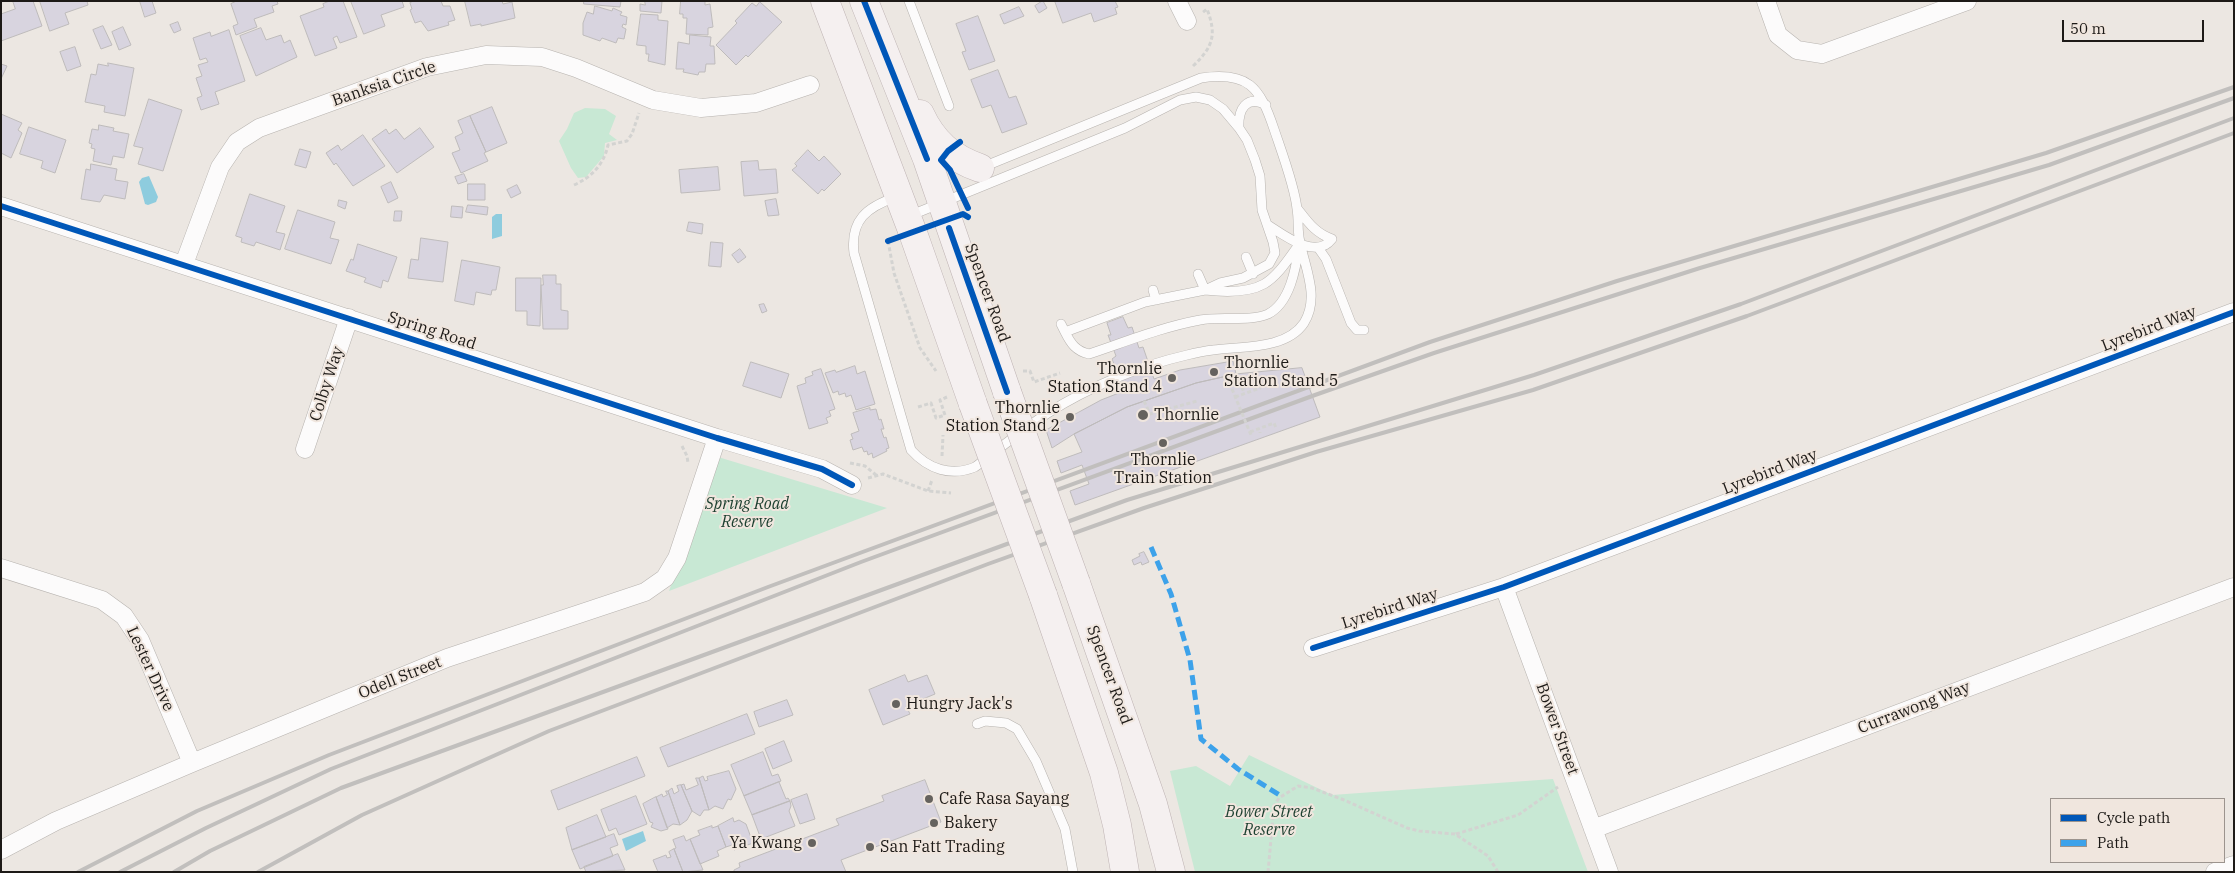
<!DOCTYPE html>
<style>
body{margin:0}
#map{position:relative;width:2235px;height:873px;overflow:hidden;background:#ece7e2;font-family:"IBM Plex Serif",serif}
canvas{display:block}
.frame{position:absolute;inset:0;border:2px solid #1d1a17;pointer-events:none}
.legend{position:absolute;left:2050px;top:798px;width:175px;height:65px;box-sizing:border-box;background:#f0e6de;border:1px solid #9c948e;margin:0;padding:6px 9px;list-style:none;font-size:15px;color:#1d1a17}
.legend li{display:flex;align-items:center;gap:10px;height:25px}
.legend b{width:25px;border:1px solid #9c948e}
.scale{position:absolute;left:2062px;top:20px;width:142px;height:22px;box-sizing:border-box;border:2px solid #1d1a17;border-top:0;padding-left:6px;font-size:15px;line-height:18px;white-space:nowrap;color:#1d1a17;-webkit-text-stroke:4px #f0e6de;paint-order:stroke}
</style>
<div id="map">
<canvas width="2235" height="873"></canvas>
<div class="frame"></div>
<ul class="legend">
<li><b style="height:6px;background:#0057b8"></b>Cycle path</li>
<li><b style="height:6px;background:#3da2ea"></b>Path</li>
</ul>
<div class="scale">50 m</div>
</div>
<script>
const c = document.querySelector('canvas').getContext('2d');
c.lineJoin = 'round';
function fill(path, color) { c.fillStyle = color; c.fill(path, 'evenodd'); }
function stroke(path, color, width, dash) { c.strokeStyle = color; c.lineWidth = width; c.lineCap = dash ? 'butt' : 'round'; c.setLineDash(dash || []); c.stroke(path); }
function drawText(font, color, halo, rows, align = 'center') {
  c.font = font + ' "IBM Plex Serif",serif'; c.lineWidth = 4; c.setLineDash([]); c.textBaseline = 'middle'; c.strokeStyle = halo; c.fillStyle = color; for (const [text, x, y, turn = 0] of rows) {
    c.save(); c.translate(x, y); c.rotate((+turn || 0) * Math.PI / 180); c.textAlign = isNaN(turn) ? turn : align; if (halo) c.strokeText(text, 0, 0); c.fillText(text, 0, 0); c.restore();
  }
}
const green = new Path2D(`
 M585,108L605,109L616,116L609,134L617,140L605,143L604,156L586,177L578,178L571,168L559,141L567,129L574,113Z
 M718,457L887,508L669,591Z
 M1249,755L1332,795L1553,779L1588,872H1195L1170,771L1196,766L1230,786Z`);
const water = new Path2D(`
 M149,176L158,197L156,202L148,205L145,204L139,182L142,178Z
 M496,214H502V236L492,239V217Z
 M643,831L646,841L626,851L622,839Z`);
const building = new Path2D(`
 M13,1H33L42,26L1,41V14L15,9Z
 M40,1H87L88,5L65,13L69,24L50,31Z
 M140,1H152L156,13L145,17Z
 M237,1H277L278,4L272,6L274,12L254,19L257,27L236,35L233,26L238,24L231,4Z
 M330,1H343L357,37L340,43L337,36L333,38L337,48L315,56L300,16L324,7L323,4Z
 M351,1H402L404,7L381,15L385,26L364,34Z
 M414,1H441L443,6H450L455,20L448,22L449,25L428,31L421,21L415,23L410,10L412,9L410,3Z
 M465,1H502L503,4L512,2L515,18L481,26V24L471,26Z
 M584,1H621L620,7L584,4Z
 M645,1H662L661,13L640,11V4L645,5Z
 M681,1H705V5L710,4L713,27L708,28V35L686,34L687,18H683V14H680Z
 M1043,1L1047,8L1039,13L1035,6Z
 M1055,1H1115L1118,7L1115,8L1117,14L1094,22L1091,13L1063,23Z
 M760,2L782,22L748,57L746,55L736,65L716,45L737,23L735,21L752,3L756,6Z
 M595,6L612,11L613,8L622,12L620,15L627,17L626,25L623,24L622,27L626,29L624,39L618,38L616,43L602,38L600,41L583,35V23L587,12L593,14Z
 M1019,7L1024,16L1004,24L1000,15Z
 M641,14L658,15V20L668,21L665,65L648,61L649,54H646V46L637,45Z
 M978,16L995,61L969,70L962,52L966,51L956,24Z
 M178,22L181,30L174,33L170,25Z
 M103,26L112,45L101,49L93,30Z
 M123,27L131,45L119,50L112,32Z
 M261,28L266,40L281,35L284,43L290,40L297,57L256,76L240,36Z
 M229,30L245,81L215,92L219,104L201,110L197,98L202,96L196,78L202,76L198,65L208,62L206,58L200,60L193,38L210,32L211,36Z
 M690,35L711,37L710,46H714L715,64H706L705,72H699L698,75L683,72L684,69H676L678,42L689,44Z
 M75,47L81,66L67,71L60,52Z
 M108,63L134,68L125,116L104,112L105,106L85,102L91,74L96,75L98,64L108,66Z
 M1,64L7,66L1,79Z
 M998,70L1009,98L1016,96L1027,124L1002,133L991,105L982,108L971,80Z
 M149,99L182,110L163,171L138,164L143,148L134,146Z
 M492,107L507,143L486,152L470,116Z
 M1,114L22,123L18,130L22,133L11,158L1,153Z
 M470,116L486,152L484,153L488,161L461,173L452,153L460,150L455,137L463,133L458,121Z
 M99,125L114,128L113,131L129,134L124,158L113,156L111,165L93,161L95,149L91,148L92,144L89,143L92,129L98,130Z
 M29,127L66,140L55,173L41,168L43,161L20,154Z
 M420,128L434,147L397,173L372,139L386,129L389,134L396,129L404,139Z
 M363,135L385,166L353,186L336,163L334,165L326,153L338,145L341,150Z
 M300,149L311,152L306,168L295,165Z
 M808,150L819,161L824,156L841,174L824,191L822,189L818,194L792,170L797,166L795,164Z
 M758,161L759,170L776,169L778,193L744,196L741,162Z
 M91,164L117,169L115,180L128,182L125,199L104,195L100,202L81,199L86,169L90,170Z
 M718,167L720,190L681,193L679,170Z
 M464,174L467,181L458,184L455,177Z
 M391,182L398,198L388,203L381,187Z
 M468,184H485V200H468Z
 M517,185L521,193L511,198L507,190Z
 M250,194L285,206L276,232L285,234L280,250L256,242L254,246L241,242L242,238L236,236Z
 M776,199L779,215L768,216L765,201Z
 M339,200L347,202L345,209L338,206Z
 M468,205L488,207L487,215L466,212Z
 M452,206L463,207L462,218L451,217Z
 M298,210L335,222L330,238L339,240L331,264L285,249Z
 M395,211H402L401,221H394Z
 M689,222L703,224L702,234L687,231Z
 M421,238L448,242L443,282L408,278L411,259L418,260Z
 M711,242L723,243L721,267L709,266Z
 M358,244L397,257L388,282L383,280L381,288L364,282L366,278L346,271L351,259L353,260Z
 M740,249L746,257L738,263L732,255Z
 M462,260L500,267L496,290H492L491,295L476,292L474,305L455,301Z
 M543,275H556V284H561V310L568,311V329H543L541,285H543Z
 M516,278H541L540,326L527,325V311H516Z
 M764,304L767,311L762,313L759,305Z
 M1123,317L1128,328L1132,327L1139,348L1143,347L1154,379L1180,370L1233,361L1236,374L1196,383L1127,407L1074,434L1052,448L1046,430L1101,400L1124,391L1112,359L1116,356L1108,335H1111L1107,323Z
 M751,362L789,374L781,398L743,386Z
 M855,366L857,374L865,371L875,404L856,410L851,395L846,397L845,393L839,395L838,391L833,393L825,373L835,370L836,372Z
 M1302,368L1320,417L1075,505L1070,491L1089,484L1082,465L1061,473L1057,461L1082,452L1074,434L1127,407L1196,383L1236,374Z
 M821,369L835,409L829,411L831,416L826,418L828,423L809,429L797,386L806,383L805,378L813,375L812,372Z
 M870,408V410L876,409L879,420L881,419L884,429H881L884,438L886,437L889,448L886,449L887,451L873,458L872,453L868,455L867,451L864,452L862,447L853,450L850,440L853,439L851,434L859,431L853,413Z
 M1144,552L1149,562L1142,565L1141,562L1134,565L1132,560L1140,556L1139,554Z
 M905,675L908,682L927,675L935,694L906,706L910,714L883,725L869,690Z
 M787,700L793,715L759,727L754,712Z
 M747,714L755,734L668,767L660,748Z
 M784,741L792,761L773,769L765,749Z
 M763,752L772,776L778,774L781,781L744,796L731,765Z
 M637,757L645,776L558,810L551,791Z
 M729,771L736,789L731,800L728,799L723,809L715,806L709,810L699,778L703,776L705,781L708,780L707,777Z
 M696,778H699L709,810H704L700,816L692,811L681,785L684,784L686,790L698,785Z
 M925,780L941,822L841,860L846,872H734V870L740,867L739,863L839,825L836,819L884,801L882,796Z
 M779,782L786,799L788,798L790,801L752,815L744,796Z
 M681,785L692,811L687,820L680,825L668,791L672,788L674,794L679,791L677,786Z
 M666,791H668L680,825L673,824L667,828L656,797L662,794L663,797L667,795Z
 M807,794L815,819L800,824L791,800Z
 M636,796L647,824L619,835L616,828L609,831L601,810Z
 M656,797L668,829L661,831L651,827L653,823L650,822L643,804Z
 M790,801L791,806L789,811L795,826L761,839L752,815Z
 M597,815L606,837L572,850L566,828Z
 M733,818L734,822L739,820L746,824L753,843L734,850L732,845L726,847L718,826Z
 M712,826V828L718,826L726,847L717,851L719,856L700,864L690,839L700,835L698,831Z
 M614,834L618,845L610,848L613,856L580,869L572,850Z
 M684,836L686,841L690,839L703,870L683,872L674,849L676,848L673,840Z
 M674,849L683,872H658L653,860L666,855L667,858L671,857L669,852Z
 M618,854L625,870L586,872L584,867Z`);
const path = new Path2D(`
 M1193,66C1213,47 1217,35 1207,9L1202,13
 M574,185C592,177 604,164 608,145L627,141L632,134L639,113
 M888,241L894,273L920,348L936,371
 M1023,371H1030L1034,382L1060,373
 M1242,387L1244,393
 M1235,397L1260,388L1258,383
 M1144,401L1150,414L1197,401
 M918,407L931,403L936,418L945,415L940,400L947,397
 M1250,432L1274,423L1276,428
 M1260,432V433
 M682,446L687,456L688,463
 M942,456L943,435
 M850,463L865,466L876,475
 M868,478L883,474L928,491L951,493
 M928,491L932,480
 M1456,834L1518,815L1558,787
 M1268,872L1274,806L1279,798L1298,786L1312,788L1344,800L1407,828L1419,831L1455,834L1488,856L1498,872`);
const lane = new Path2D(`
 M909,1L949,106
 M1239,128C1238,110 1246,94 1266,105
 M896,197C867,207 850,220 854,253L911,450C928,469 951,477 975,467C999,449 1023,429 1048,413C1089,387 1139,366 1187,355C1195,353 1204,351 1213,350C1241,346 1286,350 1304,323C1320,297 1305,268 1300,242C1297,231 1299,220 1297,209C1295,187 1281,150 1274,129C1260,87 1248,71 1201,78L983,167
 M909,216L1125,128L1180,100L1196,97L1210,100L1223,109L1239,128L1247,140L1255,160L1260,176L1262,210L1273,242L1275,253L1269,264L1243,278L1220,283L1205,290L1145,302L1065,332L1061,324
 M1268,225C1285,236 1316,260 1332,239C1315,233 1308,222 1297,208
 M1319,249L1326,259L1351,323L1357,330H1364
 M1246,257L1253,274
 M1198,274L1205,290
 M1153,290L1156,300
 M1205,290C1222,292 1248,293 1264,284C1278,276 1289,258 1298,246
 M1065,332C1071,344 1076,351 1089,354C1125,342 1162,327 1200,320C1219,316 1251,322 1268,314C1290,303 1296,268 1299,246
 M977,724L985,721L1006,723L1017,729L1036,761L1065,829L1073,872`);
const street = new Path2D(`
 M1177,1L1187,21
 M1766,1L1778,35L1797,50L1822,54L1967,1
 M1,206L717,438L822,469L852,485
 M184,264L220,167L237,142L259,128L427,67L486,55L542,57L576,68L653,100L701,108L756,103L810,85
 M305,449L349,318
 M1,568L102,600L124,616L140,640L192,763
 M1504,587L1609,872
 M1313,648L1504,587L2234,312
 M1593,829L2234,587
 M1,850L56,821L192,763L447,658L645,592L665,578L677,558L717,438
 M2215,872L2234,865`);
const primary = new Path2D(`
 M825,1L913,233L973,404
 M864,1L927,159L1007,392
 M920,114C933,142 951,158 980,168
 M1076,583L1153,804L1171,872
 M1043,595L1104,773L1117,825L1125,872`);
const rail = new Path2D(`
 M78,872L197,811L329,755L768,587L1430,342L1617,281L2046,153L2234,87
 M120,872L206,828L331,769L861,562L1315,395L1434,353L1700,268L2049,165L2234,98
 M174,872L210,851L341,788L1127,500L1534,375L1741,304L2234,118
 M258,872L362,815L549,731L988,564L1144,508L1316,452L1533,390L1747,316L2234,133`);
const pathBridge = new Path2D(`
 M1232,389L1251,435`);
const primaryBridge = new Path2D(`
 M1007,392L1076,583
 M973,404L1043,595`);
const quiet = new Path2D(`
 M1151,547L1171,594L1190,660L1201,739L1238,769L1281,796`);
const cycleway = new Path2D(`
 M864,1L927,159
 M960,142L948,151L941,160L950,170L968,208
 M1,206L717,438L822,469L852,485
 M949,228L1007,392
 M888,241L963,214L968,217
 M1313,648L1504,587L2234,312`);
const markers = [
 [1214,372,5,"#65625e"],
 [1172,378,5,"#65625e"],
 [1143,415,6,"#65625e"],
 [1070,417,5,"#65625e"],
 [1163,443,5,"#65625e"],
 [896,704,5,"#65625e"],
 [929,799,5,"#65625e"],
 [934,823,5,"#65625e"],
 [812,843,5,"#65625e"],
 [870,847,5,"#65625e"]
];
const streetNames = [
 ["Banksia Circle",384,84,-19],
 ["Spencer Road",987,293,70],
 ["Lyrebird Way",2149,329,-21],
 ["Spring Road",432,331,18],
 ["Colby Way",327,384,-72],
 ["Lyrebird Way",1770,472,-21],
 ["Lyrebird Way",1390,609,-18],
 ["Lester Drive",150,669,65],
 ["Spencer Road",1109,675,70],
 ["Odell Street",400,678,-22],
 ["Currawong Way",1914,708,-21],
 ["Bower Street",1557,729,70]
];
const poiNames = [
 ["Thornlie",1224,363],
 ["Station Stand 5",1224,381],
 ["Thornlie",1162,369,"right"],
 ["Station Stand 4",1162,387,"right"],
 ["Thornlie",1060,408,"right"],
 ["Station Stand 2",1060,426,"right"],
 ["Thornlie",1154,415],
 ["Thornlie",1163,460,"center"],
 ["Train Station",1163,478,"center"],
 ["Hungry Jack's",906,704],
 ["Cafe Rasa Sayang",939,799],
 ["Bakery",944,823],
 ["Ya Kwang",802,843,"right"],
 ["San Fatt Trading",880,847]
];
const parkNames = [
 ["Spring Road",747,504],
 ["Reserve",747,522],
 ["Bower Street",1269,812],
 ["Reserve",1269,830]
];
fill(green, '#c8e8d4');
fill(water, '#8eccde');
fill(building, '#d8d4df');
stroke(building, '#bebbbb', 1);
stroke(lane, '#b7b3af', 10);
stroke(street, '#b7b3af', 19);
stroke(primary, '#beb3b3', 29);
stroke(path, '#d3d3d1', 3, [4, 2.5]);
stroke(lane, '#fcfbfb', 9);
stroke(street, '#fcfbfb', 18);
stroke(primary, '#f5f0f0', 28);
stroke(rail, '#c1bfbd', 4);
stroke(primaryBridge, '#beb3b3', 29, []);
stroke(pathBridge, '#d3d3d1', 3, [4, 2.5]);
stroke(primaryBridge, '#f5f0f0', 28);
stroke(quiet, '#3da2ea', 5, [10, 5]);
stroke(cycleway, '#0057b8', 6);
for (const [x, y, r, color] of markers) { const dot = new Path2D(); dot.arc(x, y, r, 0, 2 * Math.PI); c.fillStyle = color; c.fill(dot); stroke(dot, '#f0e6de', 2); }
drawText('16px', '#1d1a17', '#f0e6de', streetNames);
drawText('16px', '#1d1a17', '#f0e6de', poiNames, 'left');
drawText('italic 16px', '#1b3f2f', '#f0e6de', parkNames);
</script>
